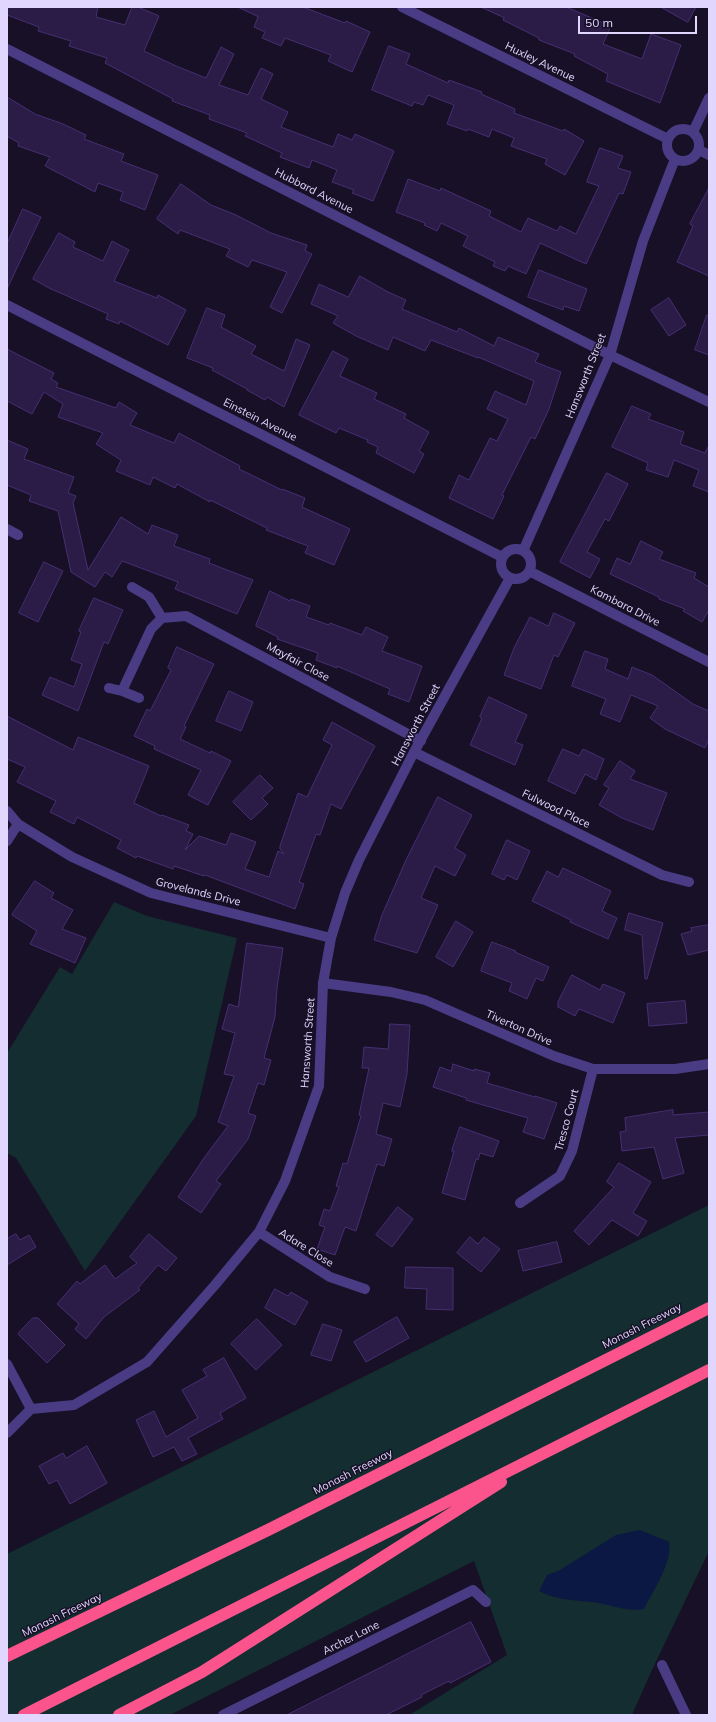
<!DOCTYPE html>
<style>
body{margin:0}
#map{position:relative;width:716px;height:1722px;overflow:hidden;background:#171026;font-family:Mulish,sans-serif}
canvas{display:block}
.frame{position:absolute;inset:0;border:8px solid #e0d6fe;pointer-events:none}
.scale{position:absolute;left:578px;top:16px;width:119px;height:18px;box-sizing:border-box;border:2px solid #e0d6fe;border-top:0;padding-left:5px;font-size:12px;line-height:14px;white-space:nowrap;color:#e0d6fe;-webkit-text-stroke:3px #171026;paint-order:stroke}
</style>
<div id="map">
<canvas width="716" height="1722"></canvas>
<div class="frame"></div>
<div class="scale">50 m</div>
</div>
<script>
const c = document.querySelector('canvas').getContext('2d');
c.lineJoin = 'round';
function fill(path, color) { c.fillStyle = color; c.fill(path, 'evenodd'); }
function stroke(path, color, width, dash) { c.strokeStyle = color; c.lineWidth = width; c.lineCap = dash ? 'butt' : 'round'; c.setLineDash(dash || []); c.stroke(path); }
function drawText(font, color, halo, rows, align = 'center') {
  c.font = font + ' Mulish,sans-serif'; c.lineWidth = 3; c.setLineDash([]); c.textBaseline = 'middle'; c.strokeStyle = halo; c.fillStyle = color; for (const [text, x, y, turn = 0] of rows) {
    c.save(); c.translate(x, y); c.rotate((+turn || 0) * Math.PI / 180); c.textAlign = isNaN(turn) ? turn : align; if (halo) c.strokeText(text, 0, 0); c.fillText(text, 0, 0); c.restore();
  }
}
const green = new Path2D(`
 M114,902L147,916L237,938L196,1116L85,1271L16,1158L7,1153V1053L60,967L72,974Z
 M709,1205V1551L652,1670L632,1715H409L507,1655L474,1561L170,1715H7V1554Z`);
const water = new Path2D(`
 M640,1530L669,1542C673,1562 653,1591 644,1609C628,1612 614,1606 599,1603C578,1600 558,1601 539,1591L547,1575L560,1570L616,1535Z`);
const building = new Path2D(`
 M7,7H98L96,17L125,25L132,7H138L159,16L144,51L176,66L206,78L221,47L234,54L219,85L248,95L261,68L273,74L261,99L288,112L281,127L333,147L338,134L352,140L355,134L394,151L373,201L352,193L354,190L332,182L337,170L312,160L309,168L280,157L282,153L245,136L247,133L209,119L210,115L172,101L173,99L105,63L107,58L69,46L71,41L38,31L39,27L7,15Z
 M238,7H303L345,23L346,21L370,32L352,72L328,61L331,55L285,38L281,46L262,38L265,32L254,27L258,17Z
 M481,7H566L611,26L603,44L642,59L651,34L681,45L660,103L606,81L608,74L574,56L575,54L539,40V38L503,20L504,18Z
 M661,7H696L688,22Z
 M389,46L410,54L406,64L448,83L449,80L482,92L481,94L515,109L514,113L563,131L564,129L584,141L565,175L545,164L547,159L511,146L514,138L492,129L489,137L468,129L467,131L447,124L454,105L428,95L423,105L414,102L412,106L372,90Z
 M7,97L35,114L63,124L86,135L84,139L124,154L121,161L158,175L145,210L120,200L123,192L98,183L95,192L45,166L50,157L18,146L19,143L7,136Z
 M600,148L623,156L618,168L631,172L623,194L619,193L586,264L540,243L526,274L508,266L505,271L493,266L495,262L463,246L468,236L441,223L437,231L424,225L425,223L396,212L408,179L440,191L441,188L491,211L489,216L521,232L528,218L557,231L560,226L576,234L599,186L587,182Z
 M181,184L211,205L236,215L271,233L307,245L305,251L312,254L282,313L270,307L287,272L252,260L248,267L226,256L230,249L180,230L178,234L157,219Z
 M709,188V276L677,262L693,226L690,224Z
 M23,209L41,217L7,289V244Z
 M59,233L75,242L73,247L103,261L112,241L129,250L114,281L157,298L158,295L186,310L168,345L120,321L119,324L106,319L108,314L49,288L33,279Z
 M539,270L587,289L579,311L564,306L563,310L528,297Z
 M360,276L388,292L406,300L402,309L457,332L459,328L494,346L498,337L539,354L535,362L561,372L549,409L535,439L531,437L502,495L504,496L493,519L449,498L459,475L469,480L490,438L497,441L508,419L487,409L495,391L526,405L534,381L478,357V358L431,340L425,351L393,337L388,350L356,336L333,323L338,316L311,304L319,284L348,297Z
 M669,298L686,325L669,336L651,310Z
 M207,308L225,315L221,327L256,346L251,354L284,371L296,339L310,345L284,407L267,397L265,400L247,390V389L212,370L213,368L187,358Z
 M707,315H709V355L695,350Z
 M7,349L54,373L51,379L58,383L56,387L116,408L119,402L137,413L130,425L174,443L179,433L240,466L239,469L282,490V489L305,498L302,507L350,529L334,565L305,553L308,546L266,530L267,528L210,500V502L177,484L175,488L153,477L150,485L116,471L121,460L96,444L103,433L58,417L63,404L44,392L32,414L7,401Z
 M333,351L348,359L340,376L377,393L374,399L406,414L404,418L429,432L419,451L424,454L414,473L376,453L378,447L367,442L368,440L339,428L336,433L299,415Z
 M632,406L651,414L648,419L684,432L680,444L705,453L708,447L709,448V492L693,486L699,470L674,460L668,477L646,470L648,463L612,447Z
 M7,440L28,449L24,459L74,477L68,493L76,496L73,503L88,570L121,517L148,534L152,525L178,535L174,546L210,559L209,563L253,580L237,614L175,589L178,582L122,561L112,577L105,572L95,587L71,572L58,511L29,501L31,495L7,485Z
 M607,473L628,484L609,521L605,519L587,552L600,559L590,578L560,562Z
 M641,541L663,552L659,559L696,573L694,578L709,587V610L702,622L683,611L685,609L659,599V597L610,574L617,558L630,564Z
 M44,562L63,571L38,622L19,613Z
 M270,591L290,601L291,599L310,606L306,617L329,625L330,623L362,635L366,627L388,637L382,651L422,666L409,702L388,694L390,689L337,666V668L316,660L318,653L277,639L278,637L256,626Z
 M94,598L123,610L108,644L104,642L78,711L42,695L50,677L74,687L82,664L71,660L81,632L79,631Z
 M554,613L575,623L558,657L554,655L541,689L504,675L514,648L530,617L548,626Z
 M177,647L214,664L184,726L186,727L180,739L210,753L211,751L231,761L208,805L188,795L201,770L154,749L155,746L134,736L147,709L150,711L171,670L168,668Z
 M585,651L608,659L605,669L628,679L632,667L652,675L693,704L709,711V739L705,748L665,729L650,718L658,706L631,695L620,722L600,714L606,699L572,686Z
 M229,691L253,702L241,731L216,721Z
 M489,697L527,715L515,742L523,745L515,765L470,745L482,718L480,717Z
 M7,716L73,750L78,737L149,766L134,803L161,816L162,815L189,825L186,831L193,834L185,850L199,836L226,845L231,833L256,842L245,869L269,877L278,851L284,854L280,849V846L298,793L307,797L332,745L323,740L332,722L375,746L341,809L331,804L320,835L316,834L299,882L304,884L295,909L205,875L204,876L174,866L173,869L137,856L136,858L117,848L121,840L77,817L74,824L50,812L56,801L17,782L25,767L7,759Z
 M563,749L579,756L583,749L604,759L596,780L585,774L575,794L548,781Z
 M620,761L635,771L630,779L667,793L653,830L622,818L599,805L609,788L604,785Z
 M260,775L273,788L262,798L268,804L251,820L233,802Z
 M438,797L472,815L455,848L466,855L455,876L435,866L421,898L438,905L417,953L374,940L382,915L406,860Z
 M507,840L530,851L517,880L507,875L504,880L492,874Z
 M563,868L611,891L602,911L617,918L608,939L570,922L571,920L532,901L547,871L558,877Z
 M35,881L54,893L51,898L73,910L62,929L86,938L75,963L30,944L37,931L12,915Z
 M629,913L663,923L647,979H645L642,935L625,930Z
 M456,921L473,932L453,967L436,957Z
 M709,925V950L688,955L681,934L692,931L691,928Z
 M492,942L516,951L515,952L549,967L543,981L536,978L527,999L509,991L512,983L481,971Z
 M247,943L283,948L277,988L275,1017L264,1058L271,1060L264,1085L258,1083L248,1113L256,1116L248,1139L216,1181L221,1184L201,1213L178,1197L204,1158L228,1126L218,1122L234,1076L224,1074L235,1033L222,1029L229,1004L238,1007Z
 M572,975L600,990L603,984L625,993L613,1023L579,1009L575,1016L558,1007V1002Z
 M685,1001L687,1023L649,1026L647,1004Z
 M390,1024L410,1025L407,1074L400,1107L383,1103L376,1134L392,1139L384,1166L377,1164L356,1231L345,1227L335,1255L317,1249L325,1227L319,1225L324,1209L330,1211L339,1187L336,1186L343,1163L347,1164L361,1116L359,1115L369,1068H362L364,1047L388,1049Z
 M453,1064L474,1071V1069L490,1073L487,1083L535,1097V1096L557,1103L544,1139L523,1132L528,1118L466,1100V1098L433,1087L440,1067L451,1071Z
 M673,1110V1115L709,1112V1135L675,1138L684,1173L663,1179L654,1147L622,1151L620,1132L626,1131L625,1118Z
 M460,1127L499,1141L493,1157L480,1153L478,1160L476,1159L465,1200L442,1193L454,1151H452Z
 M619,1163L651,1182L633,1213L647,1221L638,1236L612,1220L589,1245L574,1231L614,1187L607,1182Z
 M398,1207L413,1219L392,1247L376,1235Z
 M16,1234L20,1240L29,1235L36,1247L7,1265V1239Z
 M149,1234L177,1258L166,1271L158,1265L138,1288L140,1290L104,1317L86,1339L75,1329L79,1324L57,1304L77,1281L80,1284L105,1265L115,1279L137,1263L130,1257Z
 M470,1237L478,1244L484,1237L500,1249L481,1272L457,1253Z
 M557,1242L562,1262L523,1271L518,1251Z
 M406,1267L453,1268V1310L426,1309L427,1289L405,1288Z
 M275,1289L288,1296L291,1292L308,1302L295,1325L265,1308Z
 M397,1317L409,1338L366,1362L354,1342Z
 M33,1318H38L65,1345L47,1363L18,1334Z
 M257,1319L282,1345L256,1370L231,1344Z
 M323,1324L342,1330L331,1361L311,1355Z
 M224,1358L246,1398L220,1413L223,1419L188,1438L197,1454L182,1461L174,1447L153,1457L136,1420L154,1411L166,1437L198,1418L182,1390L207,1376L203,1370Z
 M87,1446L107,1483L70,1504L57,1480L49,1484L39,1466L63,1453L66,1458Z
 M471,1622L491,1662L450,1683L449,1681L421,1695L422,1697L386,1715H287Z`);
const minor = new Path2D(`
 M402,7L668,139
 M7,49L610,355L709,402
 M667 145a16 16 0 1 1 32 0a16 16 0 1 1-32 0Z
 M693,132L709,98
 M699,150L709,155
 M7,305L502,557
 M7,529L18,535
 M501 564a15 15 0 1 1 30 0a15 15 0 1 1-30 0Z
 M523,551L610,355L643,241L675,159
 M529,571L709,662
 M132,587L149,597L162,618
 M109,688L122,691L139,698
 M122,691L151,629L162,618L186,616L421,741
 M414,752L662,875L689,882
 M7,811L18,824L72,857L151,893L331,938
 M7,841L18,824
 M323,983L391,992L425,1000L554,1056L593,1069H675L709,1064
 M520,1203L560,1176L572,1151L593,1069
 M259,1232L330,1277L365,1289
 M7,1364L31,1409
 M7,1433L31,1409L74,1405L147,1362L215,1285L259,1232L285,1181L319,1086L323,983L331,938L345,893L359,860L414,752L510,578
 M662,1665L686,1715
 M223,1715L473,1590L486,1602`);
const motorway = new Path2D(`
 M7,1656L270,1529L709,1308
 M24,1715L709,1370
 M119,1715L202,1672L501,1482`);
const streetNames = [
 ["Huxley Avenue",540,62,26],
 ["Hubbard Avenue",314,191,27],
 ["Hansworth Street",586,376,-68],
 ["Einstein Avenue",260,420,27],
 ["Kambara Drive",625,606,27],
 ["Mayfair Close",298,662,28],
 ["Hansworth Street",416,725,-62],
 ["Fulwood Place",556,809,26],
 ["Grovelands Drive",198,892,14],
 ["Tiverton Drive",519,1028,24],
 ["Hansworth Street",308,1043,-86],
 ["Tresco Court",567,1120,-75],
 ["Adare Close",306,1248,32],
 ["Monash Freeway",642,1326,-27],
 ["Monash Freeway",353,1472,-27],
 ["Monash Freeway",62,1615,-26],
 ["Archer Lane",351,1638,-27]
];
fill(green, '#132d30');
fill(water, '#0b1844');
fill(building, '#2b1c47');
stroke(building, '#462f72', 1);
stroke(minor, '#493c84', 10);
stroke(motorway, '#fb548d', 12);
drawText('11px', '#e0d6fe', '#171026', streetNames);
</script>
